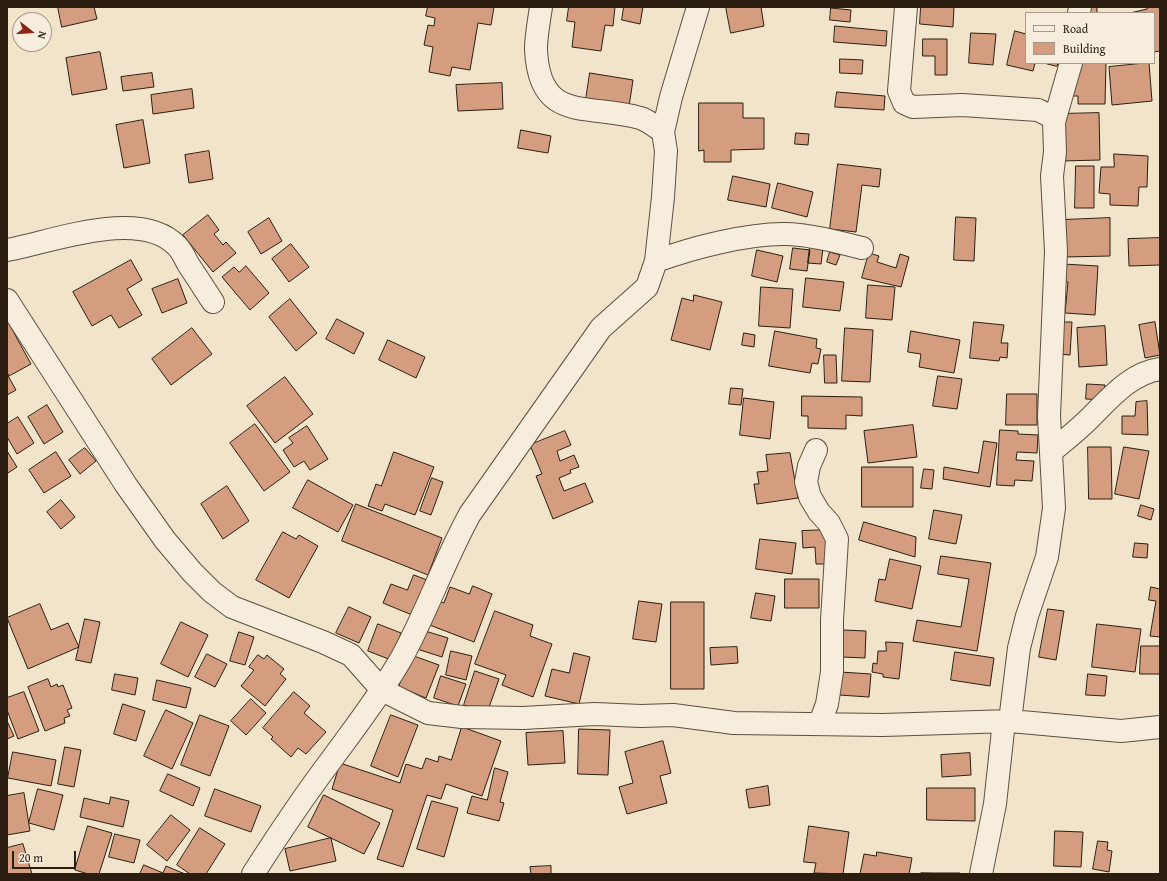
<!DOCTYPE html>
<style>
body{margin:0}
#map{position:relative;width:1167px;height:881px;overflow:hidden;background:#f1e4ca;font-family:"Gentium Book Plus",serif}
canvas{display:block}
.frame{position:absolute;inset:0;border:8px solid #2b1e11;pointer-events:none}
.legend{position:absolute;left:1025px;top:12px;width:130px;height:52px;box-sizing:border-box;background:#f6eddd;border:1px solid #a59a8b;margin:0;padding:5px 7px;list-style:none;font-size:12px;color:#2b1e11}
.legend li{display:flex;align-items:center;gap:8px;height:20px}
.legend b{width:20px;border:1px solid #a59a8b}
.north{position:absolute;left:12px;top:12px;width:40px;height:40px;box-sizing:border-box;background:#f6eddd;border:1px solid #a59a8b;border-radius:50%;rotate:107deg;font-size:11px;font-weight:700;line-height:16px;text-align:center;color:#2b1e11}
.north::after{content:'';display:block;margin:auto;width:14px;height:18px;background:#8f2418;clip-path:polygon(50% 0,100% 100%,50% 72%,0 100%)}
.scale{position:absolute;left:12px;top:851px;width:64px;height:18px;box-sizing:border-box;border:2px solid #2b1e11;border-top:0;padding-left:5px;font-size:12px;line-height:14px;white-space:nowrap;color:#2b1e11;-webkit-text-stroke:3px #f6eddd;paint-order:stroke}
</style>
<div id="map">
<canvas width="1167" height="881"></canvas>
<div class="frame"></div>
<ul class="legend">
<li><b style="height:5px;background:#f6eddd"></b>Road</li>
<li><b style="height:11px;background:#d59d7f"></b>Building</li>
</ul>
<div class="north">N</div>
<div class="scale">20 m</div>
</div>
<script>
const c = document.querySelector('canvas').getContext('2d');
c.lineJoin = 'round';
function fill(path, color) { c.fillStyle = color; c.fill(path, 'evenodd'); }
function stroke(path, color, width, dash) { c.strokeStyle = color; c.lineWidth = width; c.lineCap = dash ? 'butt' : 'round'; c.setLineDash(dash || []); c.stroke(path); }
const building = new Path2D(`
 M58,7H94L97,19L62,27Z
 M428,7H494L491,25L478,23L470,70L452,67L450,76L429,72L433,47L424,45L428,25L434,26L435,18L426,16Z
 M569,7H615L613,26L605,25L601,51L572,47L575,22L567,21Z
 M624,7H643L640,24L622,20Z
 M726,7H761L764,26L731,33Z
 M921,7H954L953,27L920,24Z
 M1083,7H1097V13H1083Z
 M1147,7H1160V51L1154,52V13H1130L1147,9Z
 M831,8L851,10L850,22L830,20Z
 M835,26L887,31L886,46L834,42Z
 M1015,31L1026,34V63H1035L1033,71L1007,65Z
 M971,33L996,34L993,65L969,63Z
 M923,39H947V75H935V56H923Z
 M100,52L107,89L72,95L66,58Z
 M840,59L863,60L862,74L840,73Z
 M1044,63H1058L1057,66Z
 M1078,63H1106L1105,104H1078V96H1072Z
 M1149,63L1152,101L1112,105L1109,67Z
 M152,73L154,87L123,91L121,77Z
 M590,73L633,80L628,113L585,106Z
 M502,83L503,109L458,111L456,85Z
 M192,89L194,108L153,114L151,95Z
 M837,92L885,96L884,110L835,107Z
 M699,103H743V118H764V149L731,150V162H704V150L699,151Z
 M1099,113L1100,160L1061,161L1060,114Z
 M143,120L150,163L124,168L116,125Z
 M521,130L551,136L548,153L518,148Z
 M796,133L809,134L808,145L795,144Z
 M209,151L213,179L189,183L185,155Z
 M1114,154L1148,156L1147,187H1139L1138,206L1110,205V194L1099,193L1101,167H1114Z
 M838,164L881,169L879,187L862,185L856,232L830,229Z
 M1076,166H1094V208H1075Z
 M733,176L770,184L766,207L728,200Z
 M778,183L813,192L807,217L772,208Z
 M208,215L219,230L214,234L223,245L226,242L236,253L213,272L183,235Z
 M956,217L976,218L974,261L954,260Z
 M269,218L282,241L261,254L248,232Z
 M1110,218V256L1064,257L1063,220Z
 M1160,238V265L1129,266L1128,239Z
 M291,244L309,267L289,282L272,259Z
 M810,246L823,248L821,264L808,263Z
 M793,248L810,250L807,271L790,269Z
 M757,250L783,256L777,282L752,276Z
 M830,252L840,255L836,265L827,262Z
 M869,253L879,256L877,262L896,268L900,254L909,257L901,287L862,278Z
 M131,260L142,280L127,289L142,315L119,328L111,315L92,326L73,292Z
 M1063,264L1098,266L1095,315L1065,313L1068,282L1061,281Z
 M246,266L269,293L250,310L222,277L234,267L239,272Z
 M806,278L844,282L840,311L803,307Z
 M178,279L187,303L162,313L152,289Z
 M868,285L895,287L892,320L866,318Z
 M761,287L793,289L790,328L759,326Z
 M694,295L722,302L710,350L671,340L682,298L693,301Z
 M290,299L317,333L296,351L269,317Z
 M337,319L364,333L354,354L326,339Z
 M7,320L31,364L9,376L7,372Z
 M974,322L1004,325L1001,343H1008L1007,358L1000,357L999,361L970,358Z
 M1059,322H1072L1070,355L1058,354Z
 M1155,322L1160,355L1145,358L1139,325Z
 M1105,326L1107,365L1079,367L1077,328Z
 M192,328L212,354L171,385L152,359Z
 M845,328L873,330L870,382L842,381Z
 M775,331L817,339L816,348L821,349L818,364L812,363L810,373L769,366Z
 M911,331L960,340L954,373L919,367L921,354L908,352Z
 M744,333L755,335L754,347L742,345Z
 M388,340L425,357L416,378L379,360Z
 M824,355H836L837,383H825Z
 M7,374L16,390L7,395Z
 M938,376L962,379L957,409L933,406Z
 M285,377L313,414L275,443L247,406Z
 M1087,384L1105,385L1104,400L1086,399Z
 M731,388L743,389L741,405L729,404Z
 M1007,394H1037V425H1006Z
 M802,396L862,397V416L846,415V429L808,428V416H802Z
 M744,398L774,402L770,439L740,435Z
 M1147,401L1148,435L1122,434V416H1135L1136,402Z
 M47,405L63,432L44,444L28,417Z
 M18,417L34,443L17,454L7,437V424Z
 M255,424L290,472L264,491L230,443Z
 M913,425L917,457L868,463L864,431Z
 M307,426L328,459L310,470L304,461L294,467L283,450L293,443L289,438Z
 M1000,430L1018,431V434L1038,435L1037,453L1017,452L1016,460L1034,461L1032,481L1015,480L1014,486L997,485Z
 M565,431L571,445L557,451L560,461L574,455L579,467L570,470L571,473L559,478L564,491L585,483L593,502L553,519L536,476L542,474L530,445Z
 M984,441L997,443L990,487L943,479L944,467L978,473Z
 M1088,447H1111L1112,499H1089Z
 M1124,447L1149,451L1139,499L1115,494Z
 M85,448L96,461L80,474L69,460Z
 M7,451L17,467L8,473L7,472Z
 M56,452L71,476L44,493L29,470Z
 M394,452L434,467L415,515L385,504L382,511L368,506L376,484L381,486Z
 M790,453L798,498L757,504L754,484H759L757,472L768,471L766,455Z
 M862,467H913V507H862Z
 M924,469L934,470L932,489L921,488Z
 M432,478L443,482L431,515L420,511Z
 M308,480L353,505L338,532L293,508Z
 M227,486L249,521L223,539L201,504Z
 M61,500L75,517L61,529L47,512Z
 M356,504L442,538L428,575L342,541Z
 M1141,505L1154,509L1151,520L1138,516Z
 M934,510L962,515L956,544L929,539Z
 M864,522L916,537L915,557L859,540Z
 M818,530H829L831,564H816L815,547L803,548L802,531Z
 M283,532L296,539L299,535L318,546L289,598L256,580Z
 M760,539L796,543L792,574L756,569Z
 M1135,543L1148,544L1147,558L1133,557Z
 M941,556L991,563L977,651L913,641L917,620L961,627L969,579L938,574Z
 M890,559L921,566L912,609L875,601L879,579L885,580Z
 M414,575L432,582L417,617L383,603L391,584L407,590Z
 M785,579H819V608H785Z
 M473,586L492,594L474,642L427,624L436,600L444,603L450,587L469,594Z
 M1151,587L1160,589V637L1150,636L1156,601L1149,600Z
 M756,593L775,596L771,621L751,618Z
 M639,601L662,604L656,642L633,639Z
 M671,602H704V689H671Z
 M40,604L51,630L68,623L79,647L28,669L7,618Z
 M349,607L371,617L359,643L336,633Z
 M1048,609L1064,611L1056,660L1039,657Z
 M495,611L533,625L530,636L552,644L533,697L502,685L506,675L475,664Z
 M85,619L100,622L91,663L76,660Z
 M181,622L208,635L188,677L161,664Z
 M378,624L401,633L391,660L368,651Z
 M1097,624L1141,629L1135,672L1092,667Z
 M422,630L448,638L442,657L417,649Z
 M843,630L866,631L865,658L842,657Z
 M239,632L254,637L245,665L230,661Z
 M886,642L903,643L899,679L883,677V674L872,672L873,663L877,664L878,651H886Z
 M1141,646H1160V674H1140Z
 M737,647L738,663L711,665L710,648Z
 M451,651L472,656L466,680L446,675Z
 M955,652L994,658L990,686L951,680Z
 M574,653L590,657L579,704L545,696L552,669L569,673Z
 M207,654L227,664L215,687L195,677Z
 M258,655L264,659L267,655L284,669L280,674L286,679L265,706L241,686L254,670L249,667Z
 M411,655L439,665L426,698L399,687Z
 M475,671L499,679L487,713L464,705Z
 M840,672L871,674L869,697L839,695Z
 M115,674L138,678L135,695L112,690Z
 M1088,674L1107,676L1105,696L1086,695Z
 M441,676L466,684L458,706L434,698Z
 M48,679L51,687L57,684L58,687L63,685L72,708L67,710L70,716L64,718L65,723L45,731L28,687Z
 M157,680L191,688L186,708L153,700Z
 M24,692L39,731L18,739L7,710V698Z
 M294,692L310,706L304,713L326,732L306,754L298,748L291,757L271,739L273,737L263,728Z
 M251,699L266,713L246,735L231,721Z
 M123,704L145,711L136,741L114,734Z
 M166,710L193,723L172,769L144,756Z
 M200,715L229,726L210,776L181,765Z
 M391,715L418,725L398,777L371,766Z
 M7,721L14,736L7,739Z
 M462,727L501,741L482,796L446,784L441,799L427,795L403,867L377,859L393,810L332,789L340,763L400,783L406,764L422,769L426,758L438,762L439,756L451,760Z
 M579,729L610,730L608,775L578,774Z
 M563,731L565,763L528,765L526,733Z
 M663,741L671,773L660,776L667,803L627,814L619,787L633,783L625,752Z
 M65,747L81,750L74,787L58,784Z
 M13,752L56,760L51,786L8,778Z
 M970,753L971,775L942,777L941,755Z
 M495,768L508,772L500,802L504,803L499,821L467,813L472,796L487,800Z
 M168,774L200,788L193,806L160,791Z
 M768,786L770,805L749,808L746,790Z
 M927,788H975V821L927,820Z
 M38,789L63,795L54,830L29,823Z
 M215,789L261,806L251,832L205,816Z
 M24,793L30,831L7,835V796Z
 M324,795L380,823L364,854L308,827Z
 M111,797L129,801L123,827L80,817L84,798L109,804Z
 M432,801L458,808L444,857L417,849Z
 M171,815L190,830L167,861L147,845Z
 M88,826L112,833L99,874H88L75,870Z
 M809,826L849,832L843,874L814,873L816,863L804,862Z
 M200,828L225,844L206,874H190L177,865Z
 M1055,831L1083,832L1081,867L1054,866Z
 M115,834L140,840L134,863L109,857Z
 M331,838L336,861L290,871L285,849Z
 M1098,841L1108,842L1107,850L1112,851L1109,872L1093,869Z
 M23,844L32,874H7V848Z
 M877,852L912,858L909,874H860L864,854L876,856Z
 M144,865L163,873L166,866L185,874H140Z
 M551,866V874H531L530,867Z
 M921,873H960V874Z`);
const minor = new Path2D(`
 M906,7L899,91L904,103L913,107L962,105L1038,110L1050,116L1054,122L1055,152L1052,176L1056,251L1049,416L1054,508L1047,557L1027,616L1019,648L1010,721
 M1079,13L1080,7
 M1054,122L1071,63
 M663,132L671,97L698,7
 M7,250C52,242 140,207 177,246C182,251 185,258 188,264C197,277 205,290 213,302
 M656,261C692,248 748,233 787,234C812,235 838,242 862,248
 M7,300L126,485L165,540L192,572L212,592L232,607L323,642L351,655L382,690L428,713L462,717L523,718L595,714L641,716L673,715L734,723L883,725L1010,721L1121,731L1160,727
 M816,450L809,466L806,482L810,497L819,512L829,523L837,539L832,620V672L827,704L820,723
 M1051,452C1064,441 1078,430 1090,418C1110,398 1131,373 1160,369
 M253,874C278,835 304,796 332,759C356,726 381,694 401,659C427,612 444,561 470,514L601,328L647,287L656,261L663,197L666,151L663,132C656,127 648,120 640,118C588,103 539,124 536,49C536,36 539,21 541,7
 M981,874L995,804L1004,721`);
fill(building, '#d59d7f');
stroke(building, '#2b1e11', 1);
stroke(minor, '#5c503f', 24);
stroke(minor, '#f6eddd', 22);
</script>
